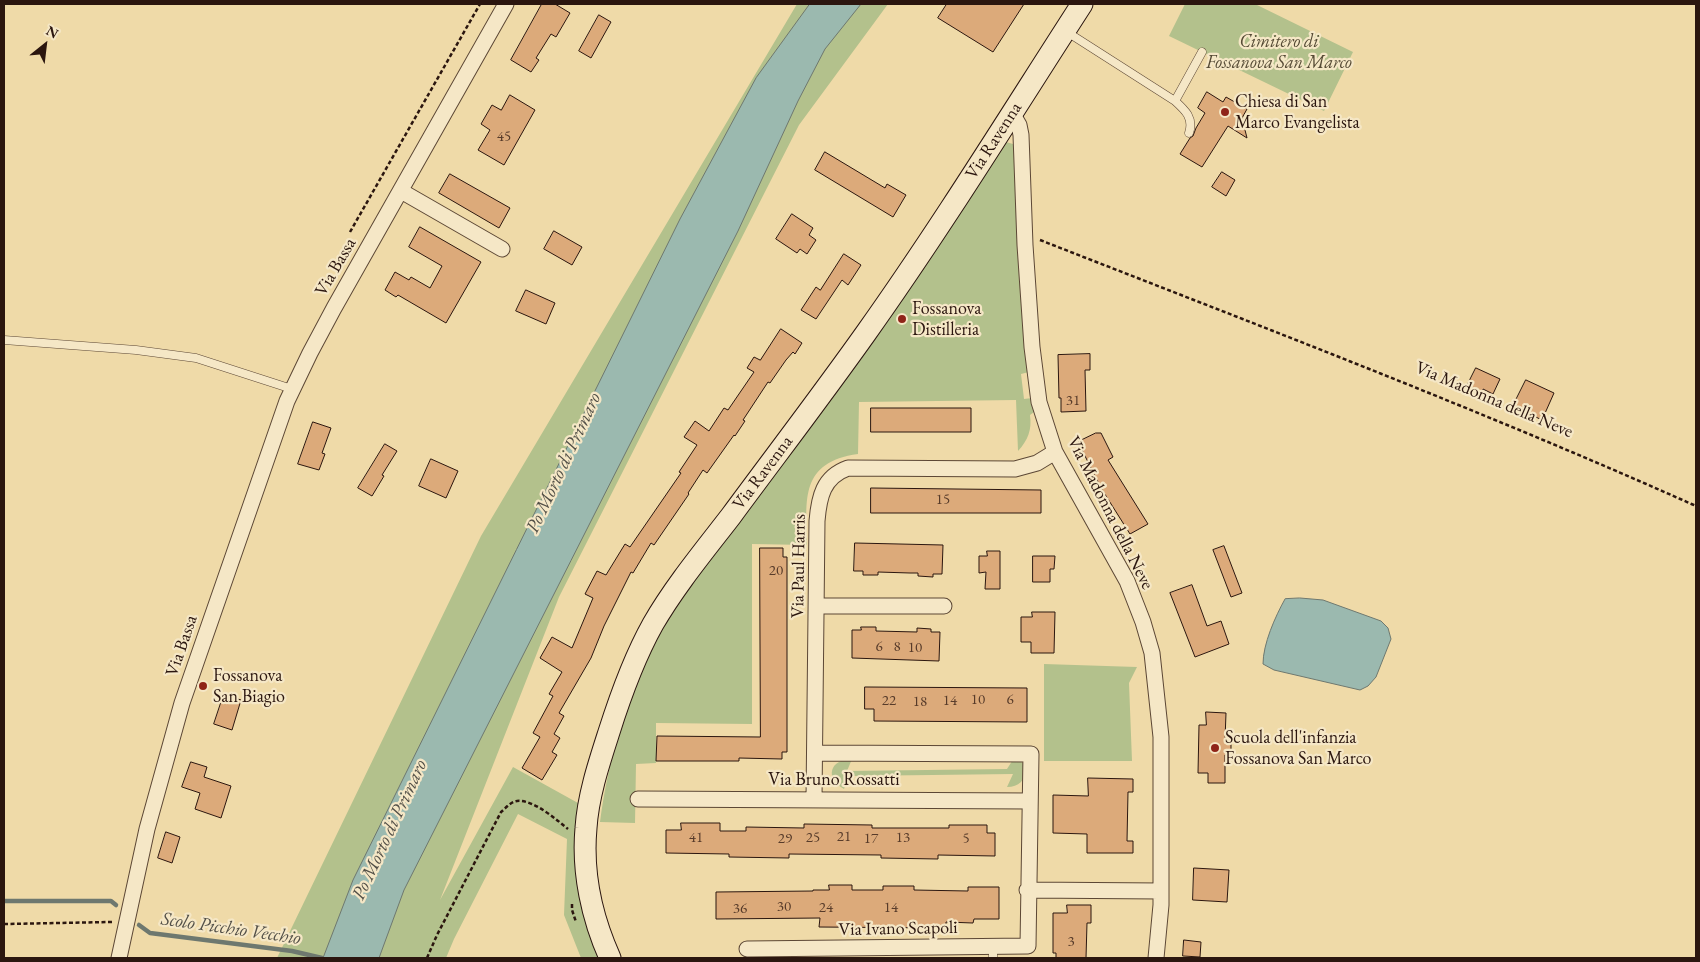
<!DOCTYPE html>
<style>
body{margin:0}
#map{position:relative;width:1700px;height:962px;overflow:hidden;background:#efdaa8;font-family:"EB Garamond",serif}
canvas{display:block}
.frame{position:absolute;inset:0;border:5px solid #2b160f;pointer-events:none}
.north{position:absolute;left:20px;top:20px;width:50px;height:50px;-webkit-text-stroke:4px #f5e7c6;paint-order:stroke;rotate:29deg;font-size:14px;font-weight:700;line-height:20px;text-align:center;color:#2b160f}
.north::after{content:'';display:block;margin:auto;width:18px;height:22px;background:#2b160f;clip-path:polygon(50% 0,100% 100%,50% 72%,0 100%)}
</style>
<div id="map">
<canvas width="1700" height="962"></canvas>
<div class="frame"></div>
<div class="north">N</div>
</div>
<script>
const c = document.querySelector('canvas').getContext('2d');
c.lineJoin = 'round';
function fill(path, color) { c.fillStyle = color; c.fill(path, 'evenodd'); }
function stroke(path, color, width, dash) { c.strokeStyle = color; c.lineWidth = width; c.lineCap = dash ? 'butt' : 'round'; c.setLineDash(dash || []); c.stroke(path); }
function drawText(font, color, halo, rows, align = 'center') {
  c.font = font + ' "EB Garamond",serif'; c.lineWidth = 4.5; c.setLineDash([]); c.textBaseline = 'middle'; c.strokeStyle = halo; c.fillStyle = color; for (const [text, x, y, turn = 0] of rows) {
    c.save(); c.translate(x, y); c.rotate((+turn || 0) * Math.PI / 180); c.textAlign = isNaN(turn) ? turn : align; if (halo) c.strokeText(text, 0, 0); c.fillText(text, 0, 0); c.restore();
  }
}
const green = new Path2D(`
 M797,4H888L799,125L559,597L440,900L513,767L578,803L577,839L601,958H581L564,915L567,839L518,814L454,939L446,958H277L481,536Z
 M1185,4H1255L1353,52L1324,111L1169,36Z
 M1006,142L1013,144L1017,150L1029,372L1021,374L1024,399L1032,398L1034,412L1030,415C1032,430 1028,440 1018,451L1016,400L859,402L858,454C800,462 806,499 807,545L752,544V724L656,723V763L636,764L635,823L600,822C608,762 624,704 651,649C670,609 705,566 732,530C775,473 817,416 860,359C912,289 958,215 1006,142Z
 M1044,664L1137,667L1129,683L1132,761H1044Z
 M1014,758L1023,763L1027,769C1025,780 1019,787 1007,787L1013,774L850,776L844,789C824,778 830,759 852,759L847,771L1007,769Z`);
const water = new Path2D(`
 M810,4H861L825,49L798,101L738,231L404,890L379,958H323L353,880L680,219L756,78Z
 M1300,598L1323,600L1381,621L1388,628L1391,639L1376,677L1368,686L1360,690L1274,670L1263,664C1263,644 1275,617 1285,599Z`);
const stream = new Path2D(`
 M4,901H111L116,905
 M139,925L150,933L292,951L322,958`);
const building = new Path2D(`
 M542,4H555L570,13L556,37L551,34L536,58L539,60L531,72L511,60Z
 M947,4H1024L993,52L938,18Z
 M599,15L611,22L591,58L579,51Z
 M1207,92L1223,102L1226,97L1247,109L1242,118L1247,138L1228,126L1202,167L1180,154L1190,138L1193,136L1196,128L1205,113L1198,108Z
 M510,95L535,110L504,165L478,150L490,130L481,124L492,105L501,110Z
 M825,152L885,188L887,184L906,195L893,217L815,170Z
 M1222,172L1235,180L1226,196L1212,187Z
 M450,174L510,208L499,228L439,193Z
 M792,214L813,228L809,235L816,240L807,254L800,249L797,253L776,239Z
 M420,227L481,262L446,323L398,295L396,297L385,290L395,272L409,280L411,277L430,288L442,266L409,247Z
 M554,231L582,247L572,265L544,249Z
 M844,254L861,265L848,285L842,280L816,319L801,310L816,287L820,290Z
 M526,290L555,303L546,324L516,311Z
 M781,329L802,343L795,354L793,352L786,360L770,383L768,382L743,420L745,421L735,436L734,435L707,473L703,470L688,493L689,494L654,545L651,543L633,573L631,572L604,626L591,658L559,713L564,716L554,734L560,738L552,752L557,755L542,780L522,768L540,737L533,733L553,696L549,694L562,672L540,658L552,637L572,648L593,598L585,594L597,571L606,575L625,544L630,547L681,473L679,472L697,445L684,437L695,421L709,431L724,408L728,410L754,372L747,368L754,357L760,360Z
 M1090,354V370H1085L1086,411L1061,412V398H1059L1058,355Z
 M1476,368L1500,379L1493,394L1483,389L1481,395L1466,388Z
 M1526,380L1554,393L1542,420L1513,406Z
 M871,408H971V432H871Z
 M313,422L331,428L322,453L325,454L319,470L298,464Z
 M1096,433H1101L1113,457L1108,460L1148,524L1130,534L1101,488L1078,442Z
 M385,444L397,451L382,475L384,476L372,496L358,488Z
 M431,459L458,471L446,498L419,486Z
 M871,488L1041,490V513H871Z
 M855,543L943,545L942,574H933V577L918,576V573H910L878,572V575H863V571H854Z
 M1224,546L1242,593L1231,597L1213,550Z
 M760,548H783V557H787V752H782V759L739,758V761H656L657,736L760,737Z
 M987,551H1000V589H985L986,572L979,573V556H987Z
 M1033,556H1055L1054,569H1050V582H1033Z
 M1192,585L1207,626L1221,621L1229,644L1195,657L1170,593Z
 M1032,612H1055L1054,653H1031V642H1021V617H1032Z
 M861,627H876V631L917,632V628L931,629V632H940L939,661L852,658V630H861Z
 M865,687L1027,688V722L874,721V709H865Z
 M224,694L241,700L232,730L214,724Z
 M1206,712L1226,713L1225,740H1231V755H1225V783H1208V773H1198L1199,725H1206Z
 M191,762L207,767L204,777L231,786L221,818L195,809L200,793L182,787Z
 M1088,778L1133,779V792H1128L1127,841H1133V853H1087V834L1053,833V795L1088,796Z
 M681,823H720V831H746V827L804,828V824L872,825V828H949V825H987V833H995V856L938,855V859L881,858V855L789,854V858L729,857V854L666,853V830H681Z
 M166,832L180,837L172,863L158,858Z
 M1194,868L1229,870L1227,902L1193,900Z
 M829,885H852V890H883V886H914V890L968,891V887H999V919H974L973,923L946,922V928L819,927L820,918L716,919V892L813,891V890H829Z
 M1067,905H1091V923H1087L1086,958H1056V953H1053V913H1067Z
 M1184,940L1201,942L1200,957L1183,956Z`);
const path = new Path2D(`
 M350,232L480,4
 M1040,240C1260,326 1481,410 1696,506
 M572,904V910L576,922
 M4,924L112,922
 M427,958L437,935L501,812C506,808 510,802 517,801C533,799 557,820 568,829`);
const service = new Path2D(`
 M1067,32L1175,101C1185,110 1194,118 1189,133
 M1175,101L1202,52
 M4,340L136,350L196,358L292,389
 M993,958V947`);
const minor = new Path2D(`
 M1012,113L1019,125L1021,135L1025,245L1032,347L1039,402L1055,452L1127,581L1143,622L1152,653L1161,737V905L1156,958
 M401,191L502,249
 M817,606H944
 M638,799L1030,801
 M814,799L817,521C819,497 823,477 848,468L1015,469L1037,463L1055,452
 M1027,890L1161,891
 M747,949L1028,946L1031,754L815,753
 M119,958L147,829L182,703L287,401L310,353L334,308L506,4`);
const secondary = new Path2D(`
 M610,958C592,918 582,872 586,828C588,796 599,763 609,732C621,694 634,658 653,624C675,586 704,551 731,516C776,455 822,395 866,333C942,226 1011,114 1082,4`);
const markers = [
 [1225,112,5,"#8f2418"],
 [902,319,5,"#8f2418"],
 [203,686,5,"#8f2418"],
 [1215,748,5,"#8f2418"]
];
const numberNames = [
 ["45",504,137],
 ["31",1073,401],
 ["15",943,500],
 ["20",776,571],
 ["6",879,647],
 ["8",897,647],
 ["10",915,648],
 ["10",978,700],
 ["6",1010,700],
 ["22",889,701],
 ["14",950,701],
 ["18",920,702],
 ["21",844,837],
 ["41",696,838],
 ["25",813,838],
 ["13",903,838],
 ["29",785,839],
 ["17",871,839],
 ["5",966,839],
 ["30",784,907],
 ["24",826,908],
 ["14",891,908],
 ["36",740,909],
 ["3",1071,942]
];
const parkNames = [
 ["Cimitero di",1279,42],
 ["Fossanova San Marco",1279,63]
];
const poiNames = [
 ["Chiesa di San",1235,102],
 ["Marco Evangelista",1235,123],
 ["Fossanova",912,309],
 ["Distilleria",912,330],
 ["Fossanova",213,676],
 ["San Biagio",213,697],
 ["Scuola dell'infanzia",1225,738],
 ["Fossanova San Marco",1225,759]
];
const streetNames = [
 ["Via Ravenna",994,141,-57],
 ["Via Bassa",336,267,-60],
 ["Via Madonna della Neve",1494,400,23],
 ["Via Ravenna",763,473,-53],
 ["Via Madonna della Neve",1110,513,63],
 ["Via Paul Harris",799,566,-89],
 ["Via Bassa",182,646,-71],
 ["Via Bruno Rossatti",834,780],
 ["Via Ivano Scapoli",898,929,-1]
];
const waterNames = [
 ["Po Morto di Primaro",564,463,-65],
 ["Po Morto di Primaro",390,830,-65],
 ["Scolo Picchio Vecchio",231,929,8]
];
fill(green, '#b3c18c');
fill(water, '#9bb9af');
stroke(water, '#6e786f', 1);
stroke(stream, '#6e786f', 4.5);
fill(building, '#dcaa7a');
stroke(building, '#2b160f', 1);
stroke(service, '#5c4735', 9);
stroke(minor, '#5c4735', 17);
stroke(secondary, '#2b160f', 23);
stroke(path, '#2b160f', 2.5, [4, 2.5]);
stroke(service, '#f5e7c6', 8);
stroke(minor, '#f5e7c6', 15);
stroke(secondary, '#f5e7c6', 21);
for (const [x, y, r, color] of markers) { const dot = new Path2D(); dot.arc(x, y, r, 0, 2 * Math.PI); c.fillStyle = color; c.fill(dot); stroke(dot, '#f5e7c6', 2); }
drawText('15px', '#573b2a', null, numberNames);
drawText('italic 18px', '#544934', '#f5e7c6', parkNames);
drawText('18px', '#2b160f', '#f5e7c6', poiNames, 'left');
drawText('18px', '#2b160f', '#f5e7c6', streetNames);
drawText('italic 19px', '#524f47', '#f5e7c6', waterNames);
</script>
